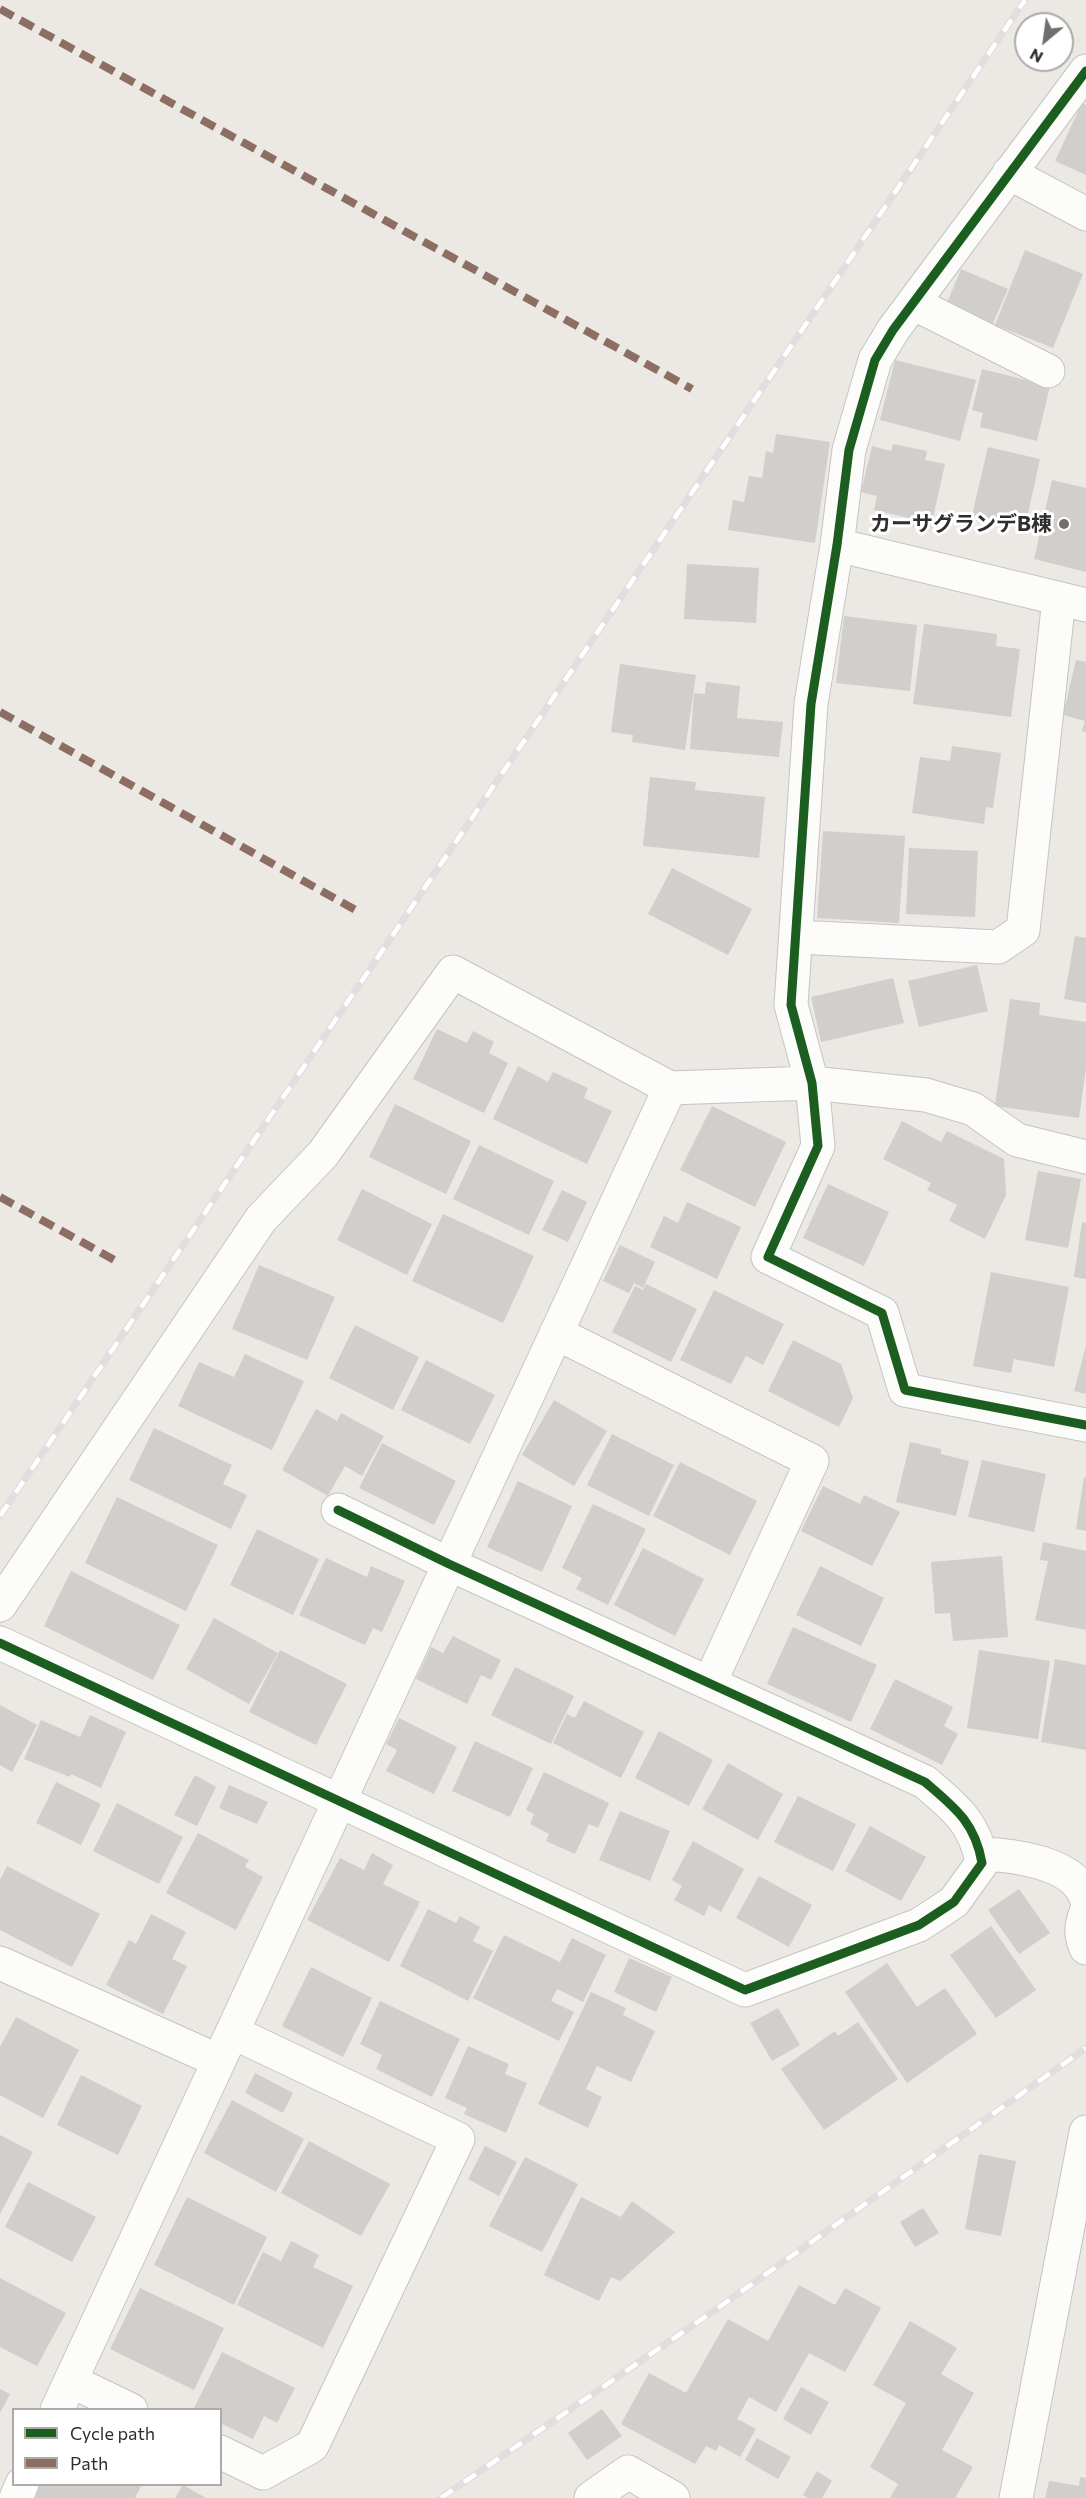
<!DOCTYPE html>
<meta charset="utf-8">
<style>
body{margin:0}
#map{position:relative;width:1086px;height:2498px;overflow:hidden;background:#ece8e4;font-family:Commissioner,sans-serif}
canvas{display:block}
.legend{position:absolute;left:12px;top:2408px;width:210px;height:78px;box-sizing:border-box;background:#fff;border:2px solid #ababab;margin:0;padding:8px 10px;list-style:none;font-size:18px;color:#2e2e2e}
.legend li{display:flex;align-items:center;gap:12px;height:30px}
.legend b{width:30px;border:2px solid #ababab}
.north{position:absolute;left:1014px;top:12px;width:60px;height:60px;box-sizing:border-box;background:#fff;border:2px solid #ababab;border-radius:50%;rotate:209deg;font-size:16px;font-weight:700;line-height:24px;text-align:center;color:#2e2e2e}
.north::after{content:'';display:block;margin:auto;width:21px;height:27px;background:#706f6e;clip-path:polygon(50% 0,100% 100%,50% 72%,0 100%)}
</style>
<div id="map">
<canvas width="1086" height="2498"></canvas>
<ul class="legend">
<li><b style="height:8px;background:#1b5e20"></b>Cycle path</li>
<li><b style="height:8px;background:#8d6e63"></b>Path</li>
</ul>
<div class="north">N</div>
</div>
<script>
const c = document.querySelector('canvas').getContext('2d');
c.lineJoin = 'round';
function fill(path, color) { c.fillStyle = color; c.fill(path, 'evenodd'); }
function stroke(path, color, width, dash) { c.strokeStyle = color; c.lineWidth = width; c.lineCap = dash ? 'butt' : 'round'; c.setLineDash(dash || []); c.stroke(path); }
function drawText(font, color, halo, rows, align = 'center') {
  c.font = font + ' Commissioner,"Noto Sans JP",sans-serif'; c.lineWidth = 6; c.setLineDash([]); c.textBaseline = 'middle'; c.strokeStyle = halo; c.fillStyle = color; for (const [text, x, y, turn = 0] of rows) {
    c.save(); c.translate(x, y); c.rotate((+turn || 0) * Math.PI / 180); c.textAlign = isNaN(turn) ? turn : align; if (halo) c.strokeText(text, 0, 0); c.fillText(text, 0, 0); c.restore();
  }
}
const building = new Path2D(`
 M1082,103L1086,105V175L1055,161Z
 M1025,250L1083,274L1053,348L995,325Z
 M961,269L1008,289L992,325L946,305Z
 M895,360L976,380L960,441L880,420Z
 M982,369L1050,386L1037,441L980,427L983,413L972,410Z
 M776,434L830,442L815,543L728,530L733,500L744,502L749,476L762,478L766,451L773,453Z
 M893,444L927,451L925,460L945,464L930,531L907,526L909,518L874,510L877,496L861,492L872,446L891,451Z
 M988,447L1040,459L1025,527L972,515Z
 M1052,480L1086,488V572L1034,559Z
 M687,564L759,568L756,623L684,619Z
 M844,616L917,625L910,691L836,683Z
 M924,624L997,634L996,646L1020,649L1011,717L913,704Z
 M1076,660L1086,662V732L1082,731L1085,721L1063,715Z
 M620,664L696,675L685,750L632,742L633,735L611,732Z
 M706,682L740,686L737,718L783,722L779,757L690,749L694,693L705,694Z
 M952,746L1001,753L993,808L986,807L984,824L912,813L920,757L950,761Z
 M650,777L696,782L695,790L765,797L759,858L643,846Z
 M823,831L905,836L899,923L817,918Z
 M909,848L978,851L975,917L906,914Z
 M672,868L752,909L728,955L648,914Z
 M1075,936L1086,938V1003L1064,999Z
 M977,965L988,1011L919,1027L908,981Z
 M893,978L904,1023L821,1042L811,997Z
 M1010,999L1040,1003L1039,1015L1086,1022V1068L1079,1118L995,1106Z
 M437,1029L467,1043L473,1031L494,1042L489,1053L508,1063L484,1113L413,1079Z
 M518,1066L548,1082L553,1072L588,1088L584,1098L612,1111L587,1164L493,1119Z
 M395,1104L471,1141L446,1194L369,1157Z
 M712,1106L786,1142L755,1207L680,1170Z
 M902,1121L941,1142L947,1131L1004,1159L1006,1195L985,1239L949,1221L957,1205L927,1190L931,1183L883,1159Z
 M479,1145L554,1181L529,1235L453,1199Z
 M1038,1171L1081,1179L1068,1248L1025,1240Z
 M828,1184L889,1212L864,1266L803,1238Z
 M362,1189L432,1224L407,1275L337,1240Z
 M562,1190L587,1202L568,1242L542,1230Z
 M687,1202L741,1227L717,1279L650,1247L664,1216L678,1223Z
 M443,1214L534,1256L503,1323L412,1281Z
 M1082,1222L1086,1223V1279L1074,1277Z
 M620,1245L655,1262L643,1288L634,1283L629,1293L603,1281Z
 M259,1265L335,1297L307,1360L232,1329Z
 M991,1272L1069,1287L1054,1367L1014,1359L1011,1373L973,1366Z
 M646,1284L697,1309L671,1362L612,1332L635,1286L643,1290Z
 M714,1290L784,1324L763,1365L746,1356L731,1384L680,1360Z
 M355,1325L419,1357L393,1410L329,1378Z
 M793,1340L841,1364L853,1398L839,1427L768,1391Z
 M1086,1346V1394L1074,1391Z
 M245,1354L304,1381L272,1450L178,1406L199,1362L234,1377Z
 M426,1360L495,1395L470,1444L401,1410Z
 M554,1400L607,1431L574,1486L522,1455Z
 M316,1409L337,1421L341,1413L384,1436L362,1476L345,1466L328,1496L282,1470Z
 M154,1428L232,1465L223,1484L247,1495L231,1529L129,1480Z
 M612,1434L674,1465L649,1516L587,1485Z
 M910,1442L941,1449V1454L969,1461L956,1516L896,1502Z
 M382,1443L456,1481L434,1525L359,1488Z
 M982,1460L1046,1474L1034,1532L968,1517Z
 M680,1462L757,1501L730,1555L653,1516Z
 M1084,1477H1086V1531L1076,1529Z
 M518,1481L572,1506L542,1572L487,1547Z
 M823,1486L860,1504L864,1495L900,1512L872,1566L801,1531Z
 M117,1497L218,1545L186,1611L85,1563Z
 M593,1504L646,1529L608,1605L576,1589L582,1578L562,1568Z
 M257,1529L319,1559L293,1615L230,1585Z
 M1043,1542L1086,1551V1630L1035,1620L1048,1561L1040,1560Z
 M643,1548L704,1579L675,1636L614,1605Z
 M1002,1556L1008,1637L953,1641L950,1613L935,1614L931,1562Z
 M326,1558L367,1577L371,1566L405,1581L382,1632L373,1628L365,1645L299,1615Z
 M820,1566L884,1598L861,1646L796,1615Z
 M71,1571L180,1625L153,1680L44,1626Z
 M214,1618L278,1653L249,1704L186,1669Z
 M793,1627L877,1665L851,1722L767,1684Z
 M453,1636L501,1660L491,1680L481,1675L467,1704L416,1679L431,1647L443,1653Z
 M280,1650L347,1684L316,1745L249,1712Z
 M979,1650L1050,1661L1038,1739L967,1728Z
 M1055,1659L1086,1665V1750L1041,1742Z
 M515,1667L574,1696L551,1744L491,1715Z
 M895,1679L953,1707L944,1726L958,1734L942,1765L870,1729Z
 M584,1701L644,1732L621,1778L553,1743L567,1714L575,1718Z
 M0,1705L37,1725L12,1772L0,1765Z
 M90,1715L126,1732L101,1788L71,1774L70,1777L24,1759L41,1720L80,1737Z
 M399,1718L457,1747L434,1794L386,1771L397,1750L386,1744Z
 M659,1731L713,1760L689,1806L635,1778Z
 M475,1741L533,1768L510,1817L452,1791Z
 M728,1763L783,1794L758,1840L702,1809Z
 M544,1772L609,1803L598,1828L589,1824L575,1854L546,1841L549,1834L530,1824L534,1814L526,1810Z
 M195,1775L216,1787L197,1826L174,1815Z
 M56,1782L101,1804L81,1845L36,1823Z
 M229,1785L268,1802L257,1824L219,1808Z
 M798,1796L856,1824L833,1871L774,1842Z
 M117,1803L183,1837L159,1884L93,1851Z
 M620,1811L670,1831L650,1881L599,1860Z
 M870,1826L926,1857L901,1901L845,1871Z
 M198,1833L249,1860L245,1867L263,1877L236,1930L166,1893Z
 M693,1841L744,1869L721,1912L709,1905L704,1916L674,1900L682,1886L672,1880Z
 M372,1853L393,1865L383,1884L420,1902L389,1962L307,1920L340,1858L364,1870Z
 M7,1866L100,1914L72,1967L0,1930V1880Z
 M759,1876L812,1905L789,1947L736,1918Z
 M1019,1889L1050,1933L1019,1954L988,1910Z
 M428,1909L456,1923L460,1916L480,1927L473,1941L493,1951L468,2001L400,1966Z
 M151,1914L186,1932L172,1959L187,1966L163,2014L106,1985L129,1940L136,1944Z
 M991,1926L1036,1990L996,2018L950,1955Z
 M504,1935L560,1962L572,1938L606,1955L583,2002L557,1989L551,2001L574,2012L559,2041L473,1998Z
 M629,1958L672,1977L656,2012L614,1992Z
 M887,1963L917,2007L945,1988L977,2034L907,2083L845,1992Z
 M311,1967L372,1998L343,2057L282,2026Z
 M591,1992L626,2008L623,2015L655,2031L631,2082L597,2066L586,2089L602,2097L588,2128L538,2104Z
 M380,2001L460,2039L432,2097L376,2069L382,2055L360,2044Z
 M778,2008L800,2045L772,2061L750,2023Z
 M16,2017L79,2050L43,2118L0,2095V2047Z
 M858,2022L898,2079L824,2130L781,2069L835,2031L838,2036Z
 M468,2046L509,2064L505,2074L527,2083L506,2133L464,2114L467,2108L445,2098Z
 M255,2073L293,2093L283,2113L245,2093Z
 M81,2075L142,2106L118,2155L57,2125Z
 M232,2100L304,2139L276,2192L204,2153Z
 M0,2135L33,2152L0,2214Z
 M309,2141L390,2184L361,2236L281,2193Z
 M485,2146L517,2162L499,2196L468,2179Z
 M979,2154L1016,2161L1001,2236L965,2229Z
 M525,2157L578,2184L542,2252L489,2226Z
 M28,2182L96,2217L72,2262L5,2227Z
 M187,2197L267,2237L234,2305L154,2265Z
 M581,2197L621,2217L632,2201L675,2232L620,2281L611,2277L599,2301L544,2275Z
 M923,2208L939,2233L915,2247L900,2222Z
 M291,2241L319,2255L313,2267L353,2286L323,2348L237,2305L263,2252L281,2261Z
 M0,2278L66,2313L37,2366L0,2347Z
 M799,2285L835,2305L845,2288L881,2308L845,2372L809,2353L776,2412L749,2397L737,2419L756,2429L740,2457L719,2445L716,2451L706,2446L695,2464L621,2424L649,2373L686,2393L728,2319L768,2341Z
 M140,2288L224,2328L194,2390L110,2349Z
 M910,2321L957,2348L941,2374L974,2393L942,2450L973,2467L955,2498H890L898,2484L870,2467L906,2403L873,2385Z
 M222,2352L295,2388L277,2423L264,2416L253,2439L220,2423V2410H193Z
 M801,2387L829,2402L811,2435L783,2419Z
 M0,2389L10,2394L0,2413Z
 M602,2409L622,2436L587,2460L568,2433Z
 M757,2438L791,2457L778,2479L745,2460Z
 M817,2471L832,2481L822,2498H808L803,2495Z
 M1080,2477L1086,2478V2498H1045L1049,2481L1079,2486Z
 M40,2484H142L135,2498H33Z
 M183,2485L206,2498H175Z`);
const minor = new Path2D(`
 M1086,71L893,330L875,360L849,450L837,545L811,704L791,1005L812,1083L818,1146L768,1257L882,1313L905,1390L1086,1425
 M1009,173L1086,214
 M913,303L1048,371
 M837,545L1086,605
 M797,937L998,947L1023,930L1059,599
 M556,1333L812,1461L710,1682
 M0,1605L261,1219L323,1154L453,972L670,1088L812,1083L926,1095L973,1109L1017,1140L1086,1157
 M0,1643L745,1990L919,1925L954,1902L982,1863C975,1822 954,1807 925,1782L449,1564L338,1510
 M981,1854C1012,1855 1075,1862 1086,1898
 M1086,1912C1081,1926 1080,1935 1086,1948
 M0,1963L219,2061
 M71,2381L131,2410
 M57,2410L670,1088
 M220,2452L263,2473L312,2446L458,2139L232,2032
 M16,2498L22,2484
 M591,2498L628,2472L673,2498
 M1016,2498L1086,2132`);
const rail = new Path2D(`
 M0,1516L1025,0
 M441,2498L718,2308L1086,2048`);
const quiet = new Path2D(`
 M0,9L692,389
 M0,712L361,913
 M0,1197L120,1263`);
const cycleway = new Path2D(`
 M1086,71L893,330L875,360L849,450L837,545L811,704L791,1005L812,1083L818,1146L768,1257L882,1313L905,1390L1086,1425
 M0,1643L745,1990L919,1925L954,1902L982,1863C975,1822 954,1807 925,1782L449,1564L338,1510`);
const markers = [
 [1064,524,6,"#706f6e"]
];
const poiNames = [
 ["カーサグランデB棟",1052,524]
];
fill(building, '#d1cecb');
stroke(minor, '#c5c4c5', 35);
stroke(minor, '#fcfcfb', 33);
stroke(rail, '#dfdfe1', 7);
stroke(rail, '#fff', 4.5, [14]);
stroke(quiet, '#8d6e63', 8, [15, 8]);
stroke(cycleway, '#1b5e20', 9);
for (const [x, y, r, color] of markers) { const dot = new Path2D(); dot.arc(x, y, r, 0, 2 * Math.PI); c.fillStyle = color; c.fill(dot); stroke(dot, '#fff', 2); }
drawText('bold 21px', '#2e2e2e', '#fff', poiNames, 'right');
</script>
